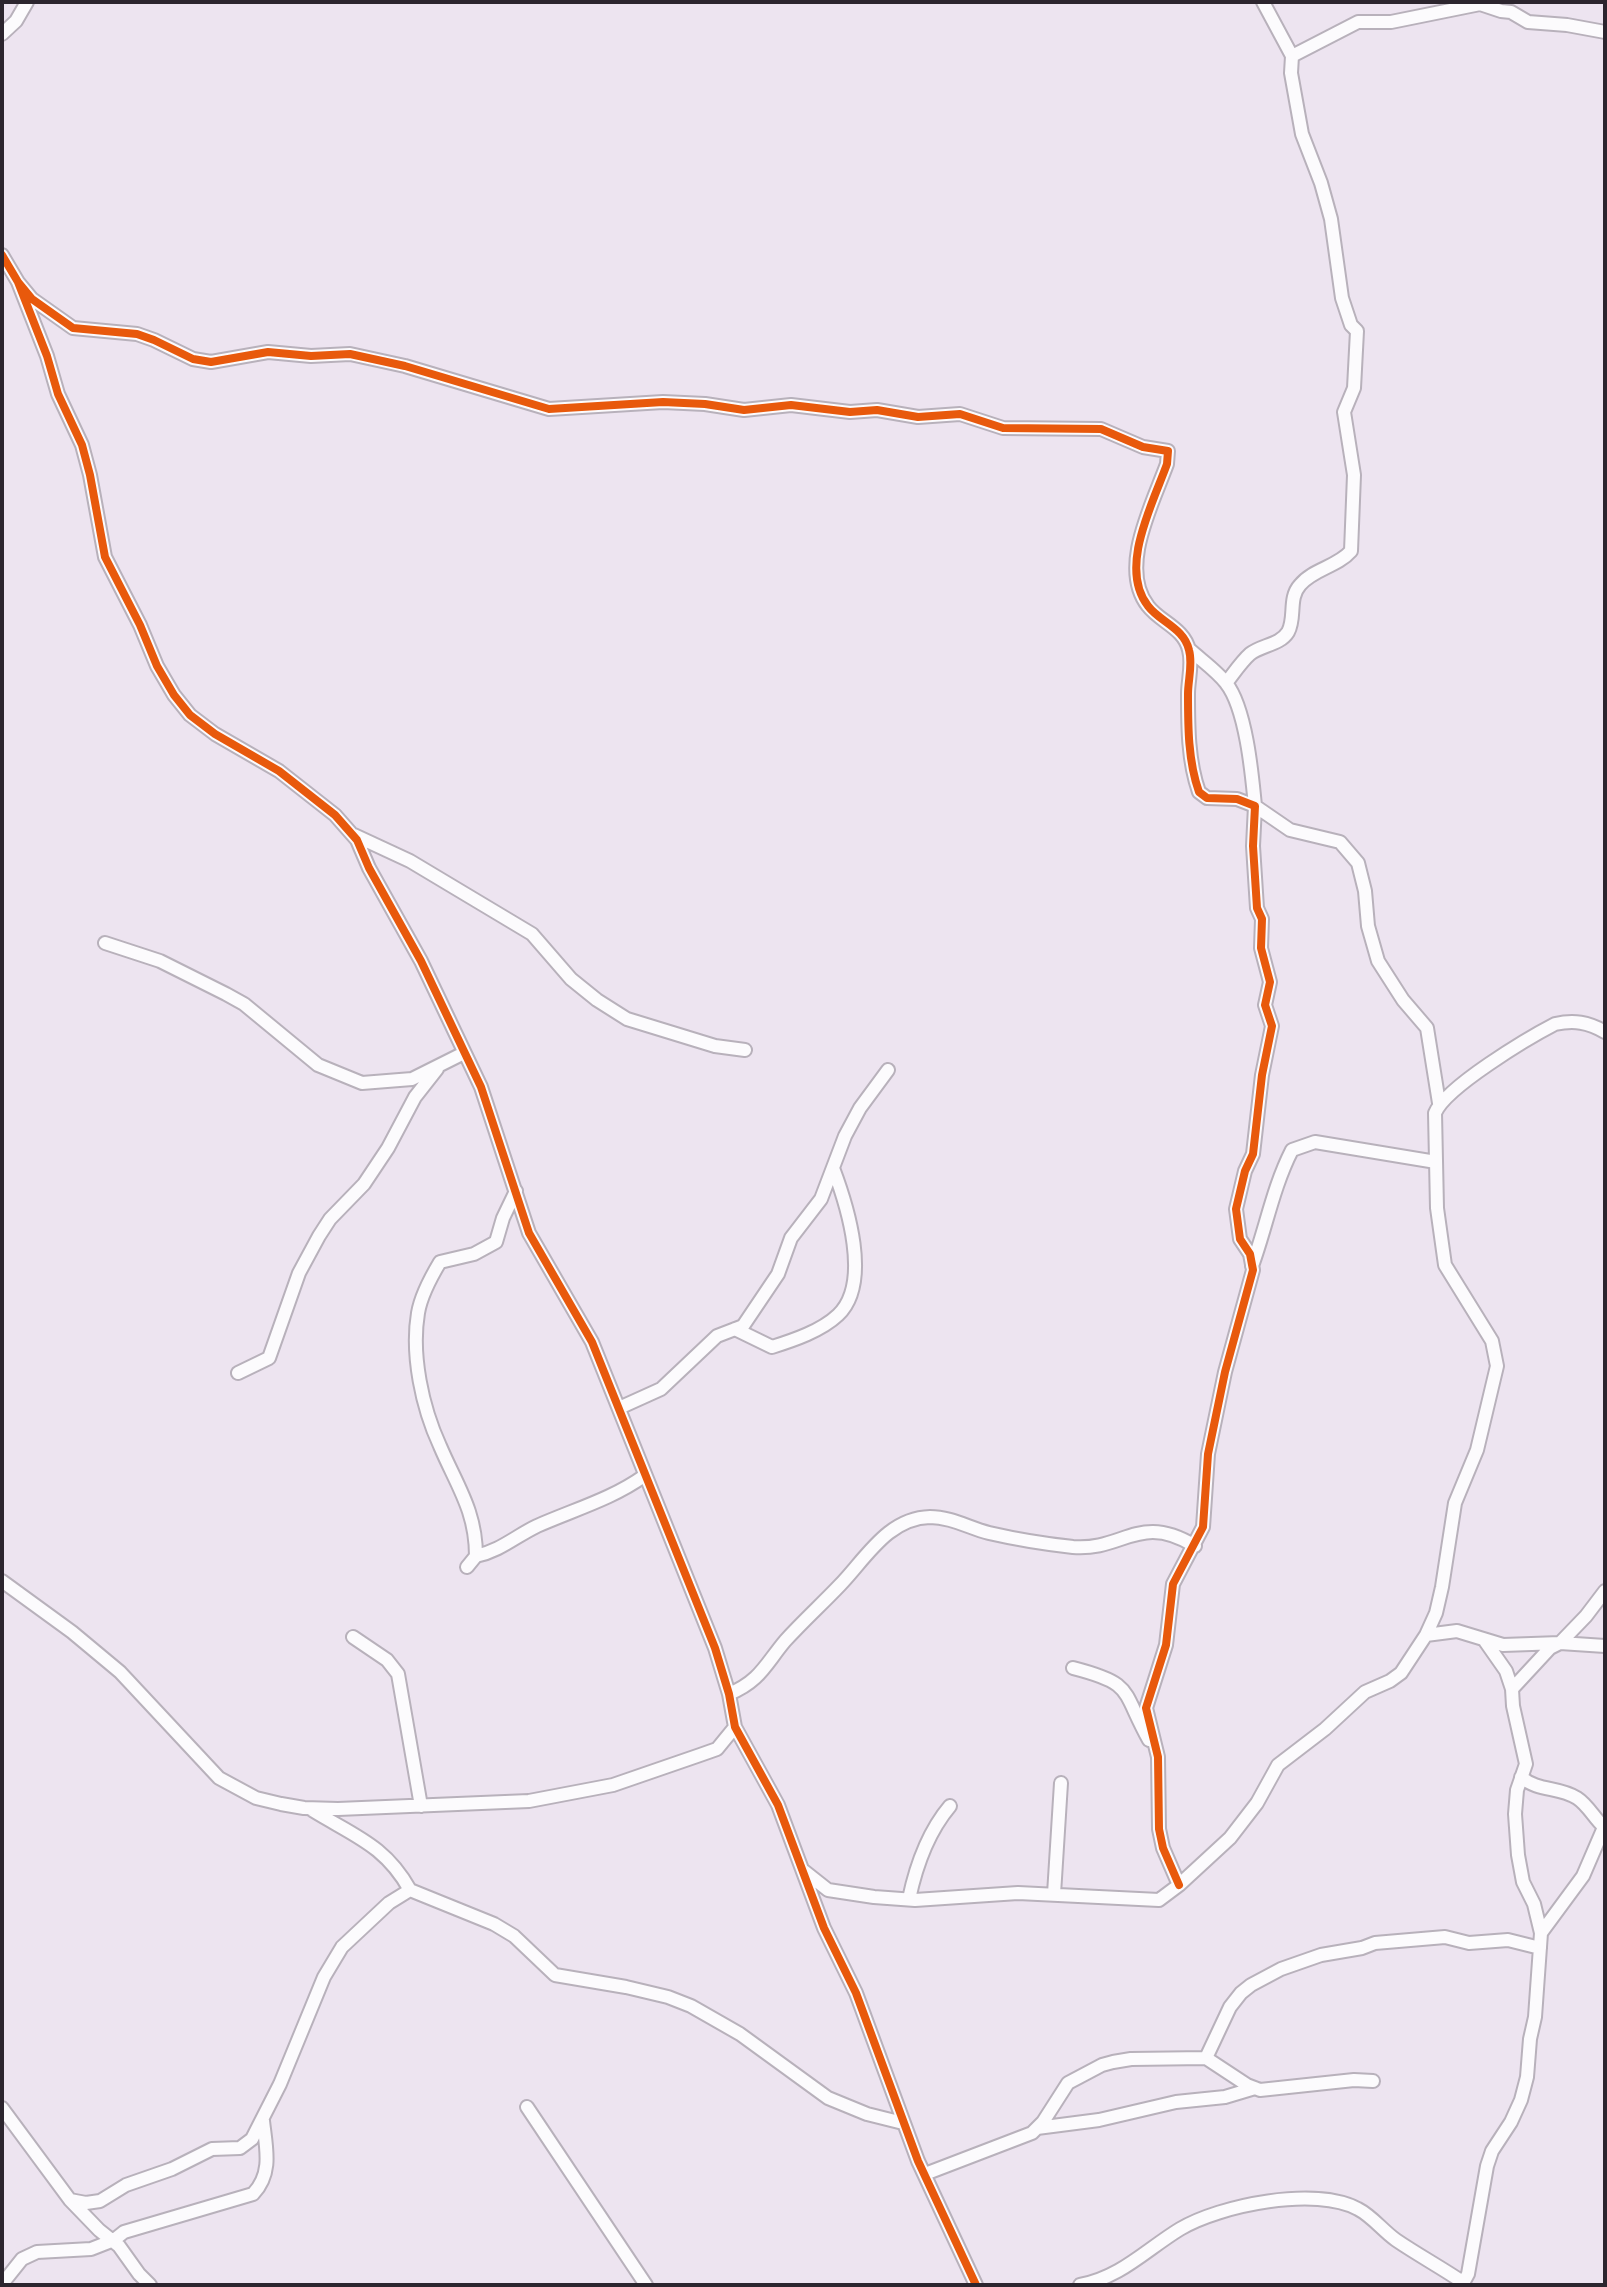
<!DOCTYPE html>
<style>
body{margin:0}
#map{position:relative;width:1607px;height:2287px;overflow:hidden;background:#ede4f0;font-family:Ubuntu,sans-serif}
canvas{display:block}
.frame{position:absolute;inset:0;border:4px solid #2c252e;pointer-events:none}
</style>
<div id="map">
<canvas width="1607" height="2287"></canvas>
<div class="frame"></div>
</div>
<script>
const c = document.querySelector('canvas').getContext('2d');
c.lineJoin = 'round';
function stroke(path, color, width, dash) { c.strokeStyle = color; c.lineWidth = width; c.lineCap = dash ? 'butt' : 'round'; c.setLineDash(dash || []); c.stroke(path); }
const minor = new Path2D(`
 M2,34L16,21L27,2
 M1292,56L1358,22H1391L1480,4L1501,11L1511,12L1528,22L1567,25L1605,32
 M2,255L18,282L47,356L58,394L82,445L90,475L105,557L140,625L157,666L174,695L190,715L215,734L279,771L335,815L357,840L369,868L421,961L481,1087L529,1233L592,1342L715,1648L729,1694L735,1727L778,1805L824,1928L856,1993L918,2161L976,2285
 M18,282L32,299L73,328L137,334L154,340L193,359L211,362L268,352L311,356L350,354L405,366L549,409L663,402L705,404L744,410L791,405L850,412L877,410L918,417L960,414L1003,428L1101,429L1143,447L1168,451L1167,464C1153,503 1118,568 1148,606C1160,622 1184,628 1189,650C1193,664 1188,680 1188,694C1188,726 1188,761 1199,792L1207,798L1237,799L1255,806L1253,846L1257,908L1262,919L1261,948L1270,982L1265,1005L1272,1026L1262,1075L1253,1154L1245,1171L1236,1209L1240,1239L1250,1254L1253,1270L1225,1372L1208,1454L1203,1527L1173,1584L1166,1645L1146,1708L1158,1757L1159,1829L1163,1848L1179,1885
 M1189,649C1201,660 1217,671 1226,683C1246,708 1252,774 1255,806L1290,830L1340,842L1358,863L1365,891L1368,926L1378,961L1403,1000L1427,1028L1439,1103
 M1226,683C1234,673 1241,662 1250,654C1261,645 1280,645 1288,632C1296,618 1288,598 1300,585C1313,569 1337,567 1351,551L1354,475L1344,412L1354,388L1357,331L1351,325L1342,298L1331,219L1321,183L1302,134L1291,73L1292,56L1263,2
 M354,835L410,861L532,934L571,979L597,1000L627,1019L715,1046L745,1050
 M105,943L160,961L226,994L244,1004L318,1065L362,1083L412,1079L464,1053
 M1252,1266C1266,1228 1273,1187 1292,1150L1315,1142L1436,1162
 M735,1329L772,1347C794,1340 821,1331 838,1315C872,1283 847,1205 833,1168
 M238,1373L269,1358L299,1273L319,1236L330,1219L364,1184L388,1148L415,1097L437,1069
 M619,1408L661,1389L717,1336L743,1326L778,1274L791,1238L821,1199L845,1136L860,1108L888,1070
 M476,1556C500,1551 516,1536 537,1526C573,1510 612,1499 644,1476
 M467,1567L476,1556C476,1511 457,1486 440,1446C422,1407 411,1355 418,1313C421,1295 431,1277 440,1262L474,1254L496,1242L503,1218L516,1191
 M2,1581L72,1632L120,1672L219,1778L256,1798L281,1804L304,1808L338,1809L529,1801L613,1785L700,1755L717,1749L735,1727
 M1426,1635L1436,1613L1442,1587L1455,1503L1477,1450L1497,1366L1492,1341L1445,1265L1437,1208L1435,1113C1446,1087 1528,1038 1555,1024C1574,1020 1588,1022 1605,1032
 M353,1637L387,1660L398,1674L421,1806
 M1073,1668C1135,1684 1121,1690 1149,1740
 M1512,1689L1550,1648L1560,1643L1586,1616L1605,1591
 M729,1694C760,1681 765,1665 785,1641C803,1621 822,1604 840,1585C866,1558 888,1518 930,1517C951,1517 969,1528 989,1533C1015,1539 1045,1544 1073,1547C1124,1551 1139,1512 1195,1546
 M1521,1777C1539,1792 1558,1786 1577,1798C1588,1805 1594,1818 1604,1827
 M804,1871L828,1890L874,1897L915,1900L1018,1893L1159,1900L1179,1885L1230,1838L1257,1803L1278,1765L1325,1729L1365,1692L1390,1681L1401,1673L1426,1635L1457,1631L1503,1645L1560,1643L1605,1646
 M410,1890L494,1924L514,1936L555,1975L626,1987L668,1997L691,2006L740,2034L828,2098L867,2114L903,2123
 M1054,1894L1061,1783
 M909,1899C916,1866 928,1832 950,1806
 M1541,1933L1583,1876L1605,1825
 M1206,2058L1230,2007L1241,1993L1251,1985L1281,1969L1321,1955L1362,1948L1375,1943L1445,1937L1469,1943L1508,1940L1540,1948
 M527,2107L646,2285
 M2,2108L70,2200L99,2230L119,2246L139,2274L150,2285
 M1037,2128L1099,2120L1176,2102L1225,2097L1255,2088
 M925,2174L1032,2133L1043,2122L1068,2083L1102,2065L1113,2062L1131,2059L1206,2058L1247,2085L1260,2090L1354,2080L1373,2081
 M70,2200L86,2203L100,2201L126,2185L172,2169L212,2149L240,2148L252,2139L280,2084L324,1977L342,1947L389,1903L410,1890C385,1845 354,1836 312,1810
 M2,2284L22,2259L37,2252L91,2249L114,2240L124,2232L253,2194C273,2173 266,2148 263,2121
 M1080,2285C1120,2278 1147,2249 1180,2229C1220,2205 1316,2186 1358,2209C1372,2216 1383,2231 1396,2240C1418,2255 1442,2268 1464,2283
 M1462,2285L1468,2274L1487,2166L1492,2151L1511,2122L1521,2100L1527,2077L1530,2039L1535,2017L1541,1933L1534,1904L1523,1882L1518,1855L1515,1814L1517,1790L1526,1764L1513,1706L1512,1689L1506,1671L1485,1641`);
const cycleway = new Path2D(`
 M2,255L18,282L47,356L58,394L82,445L90,475L105,557L140,625L157,666L174,695L190,715L215,734L279,771L335,815L357,840L369,868L421,961L481,1087L529,1233L592,1342L715,1648L729,1694L735,1727L778,1805L824,1928L856,1993L918,2161L976,2285
 M18,282L32,299L73,328L137,334L154,340L193,359L211,362L268,352L311,356L350,354L405,366L549,409L663,402L705,404L744,410L791,405L850,412L877,410L918,417L960,414L1003,428L1101,429L1143,447L1168,451L1167,464C1153,503 1118,568 1148,606C1160,622 1184,628 1189,650C1193,664 1188,680 1188,694C1188,726 1188,761 1199,792L1207,798L1237,799L1255,806L1253,846L1257,908L1262,919L1261,948L1270,982L1265,1005L1272,1026L1262,1075L1253,1154L1245,1171L1236,1209L1240,1239L1250,1254L1253,1270L1225,1372L1208,1454L1203,1527L1173,1584L1166,1645L1146,1708L1158,1757L1159,1829L1163,1848L1179,1885`);
stroke(minor, '#b8b1bb', 16);
stroke(minor, '#fcfbfd', 12);
stroke(cycleway, '#e8590c', 8);
</script>
